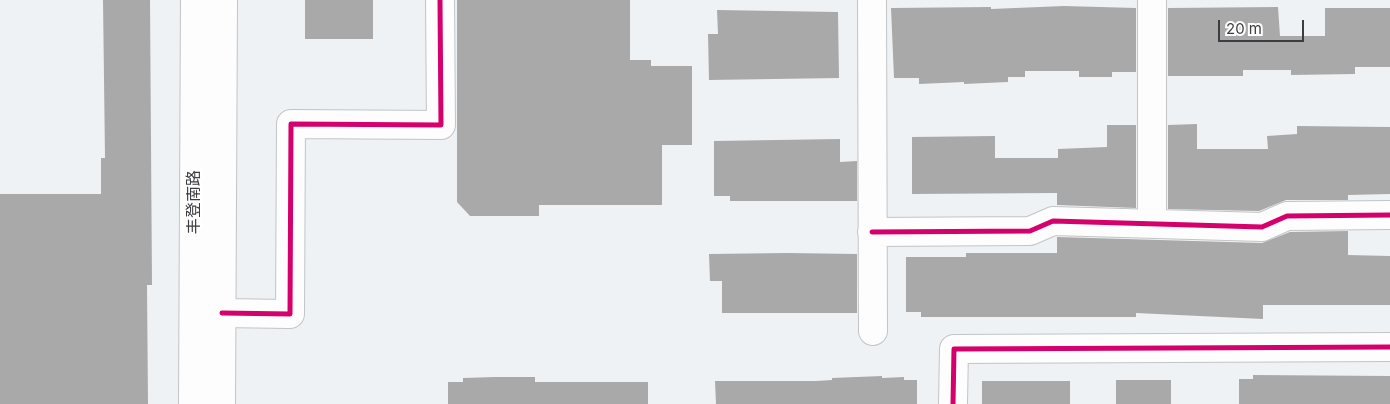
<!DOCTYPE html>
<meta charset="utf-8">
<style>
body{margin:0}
#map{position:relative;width:1390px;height:404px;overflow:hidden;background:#eff2f5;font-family:Inter,sans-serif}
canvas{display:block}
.scale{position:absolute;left:1218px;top:20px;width:86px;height:22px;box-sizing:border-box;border:2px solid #3b3d40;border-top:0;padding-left:6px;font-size:15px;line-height:18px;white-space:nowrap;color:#3b3d40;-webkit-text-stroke:4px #fff;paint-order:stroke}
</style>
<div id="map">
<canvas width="1390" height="404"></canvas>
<div class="scale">20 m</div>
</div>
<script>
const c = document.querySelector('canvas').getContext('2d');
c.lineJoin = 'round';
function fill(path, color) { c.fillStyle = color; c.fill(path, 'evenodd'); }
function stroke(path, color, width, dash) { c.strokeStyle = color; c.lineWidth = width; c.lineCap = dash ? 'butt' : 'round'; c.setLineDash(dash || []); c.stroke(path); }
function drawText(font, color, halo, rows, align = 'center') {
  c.font = font + ' Inter,"Noto Sans SC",sans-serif'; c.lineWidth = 5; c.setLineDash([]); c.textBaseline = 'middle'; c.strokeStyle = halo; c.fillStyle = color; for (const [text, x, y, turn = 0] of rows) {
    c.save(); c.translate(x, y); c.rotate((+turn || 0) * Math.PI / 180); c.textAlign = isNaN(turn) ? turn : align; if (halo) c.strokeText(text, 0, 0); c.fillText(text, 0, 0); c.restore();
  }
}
const building = new Path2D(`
 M103,0H150L152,285H147L148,404H0V194H101V158H105Z
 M305,0H373V39H305Z
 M457,0H630V60H651V66H692V145H662V205H539V216H470L457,202Z
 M1064,6L1136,8V72H1112V77H1079V71H1025V77H1008V82L964,84V82L919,84V78H894L891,8L991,7V9Z
 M1278,7L1280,36H1325V8H1390V67H1355V74L1291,75V70H1243V76H1168V8Z
 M717,10L838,12L839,78L709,80L708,34H718Z
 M1197,124V149H1268L1267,136L1297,134V126L1390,127V194L1348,195V200H1286L1259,211L1168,209V125Z
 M1107,125H1136V208L1057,205V193L912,194V137L995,136V158H1058V149L1107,147Z
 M840,139V162L857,161V201H730V196H714V141Z
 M1348,231V255L1390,256V305H1263V319L1136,313V317H921V312H906V257H966V253H1057V237L1262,243L1290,232Z
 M787,253L857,254V313H722V281H710L709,254Z
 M1253,375L1390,376V404H1239V379H1253Z
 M882,376V378L904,377V380H917V404H716L715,381H816L832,380V378Z
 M495,377H535V382H648V404H448V382H463V378Z
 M1116,380H1171V404H1116Z
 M982,381H1070V404H982Z`);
const street = new Path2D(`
 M872,0L873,331
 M1152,224V0
 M872,232L1030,231L1053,221L1262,227L1287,216L1390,215
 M222,313L290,314L291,124L441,125L440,0
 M953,404L954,349L1390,347`);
const secondary = new Path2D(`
 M193,404L195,0
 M221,404L223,0`);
const cycleway = new Path2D(`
 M872,232L1030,231L1053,221L1262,227L1287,216L1390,215
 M222,313L290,314L291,124L441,125L440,0
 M953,404L954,349L1390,347`);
const streetNames = [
 ["丰登南路",194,202,-90]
];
fill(building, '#a9a9aa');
stroke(street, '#c2c4c6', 30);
stroke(secondary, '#c2c4c6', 30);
stroke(street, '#fdfdfe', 28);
stroke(secondary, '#fdfdfe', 28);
stroke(cycleway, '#d6006c', 5);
drawText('16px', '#3b3d40', '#fff', streetNames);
</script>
